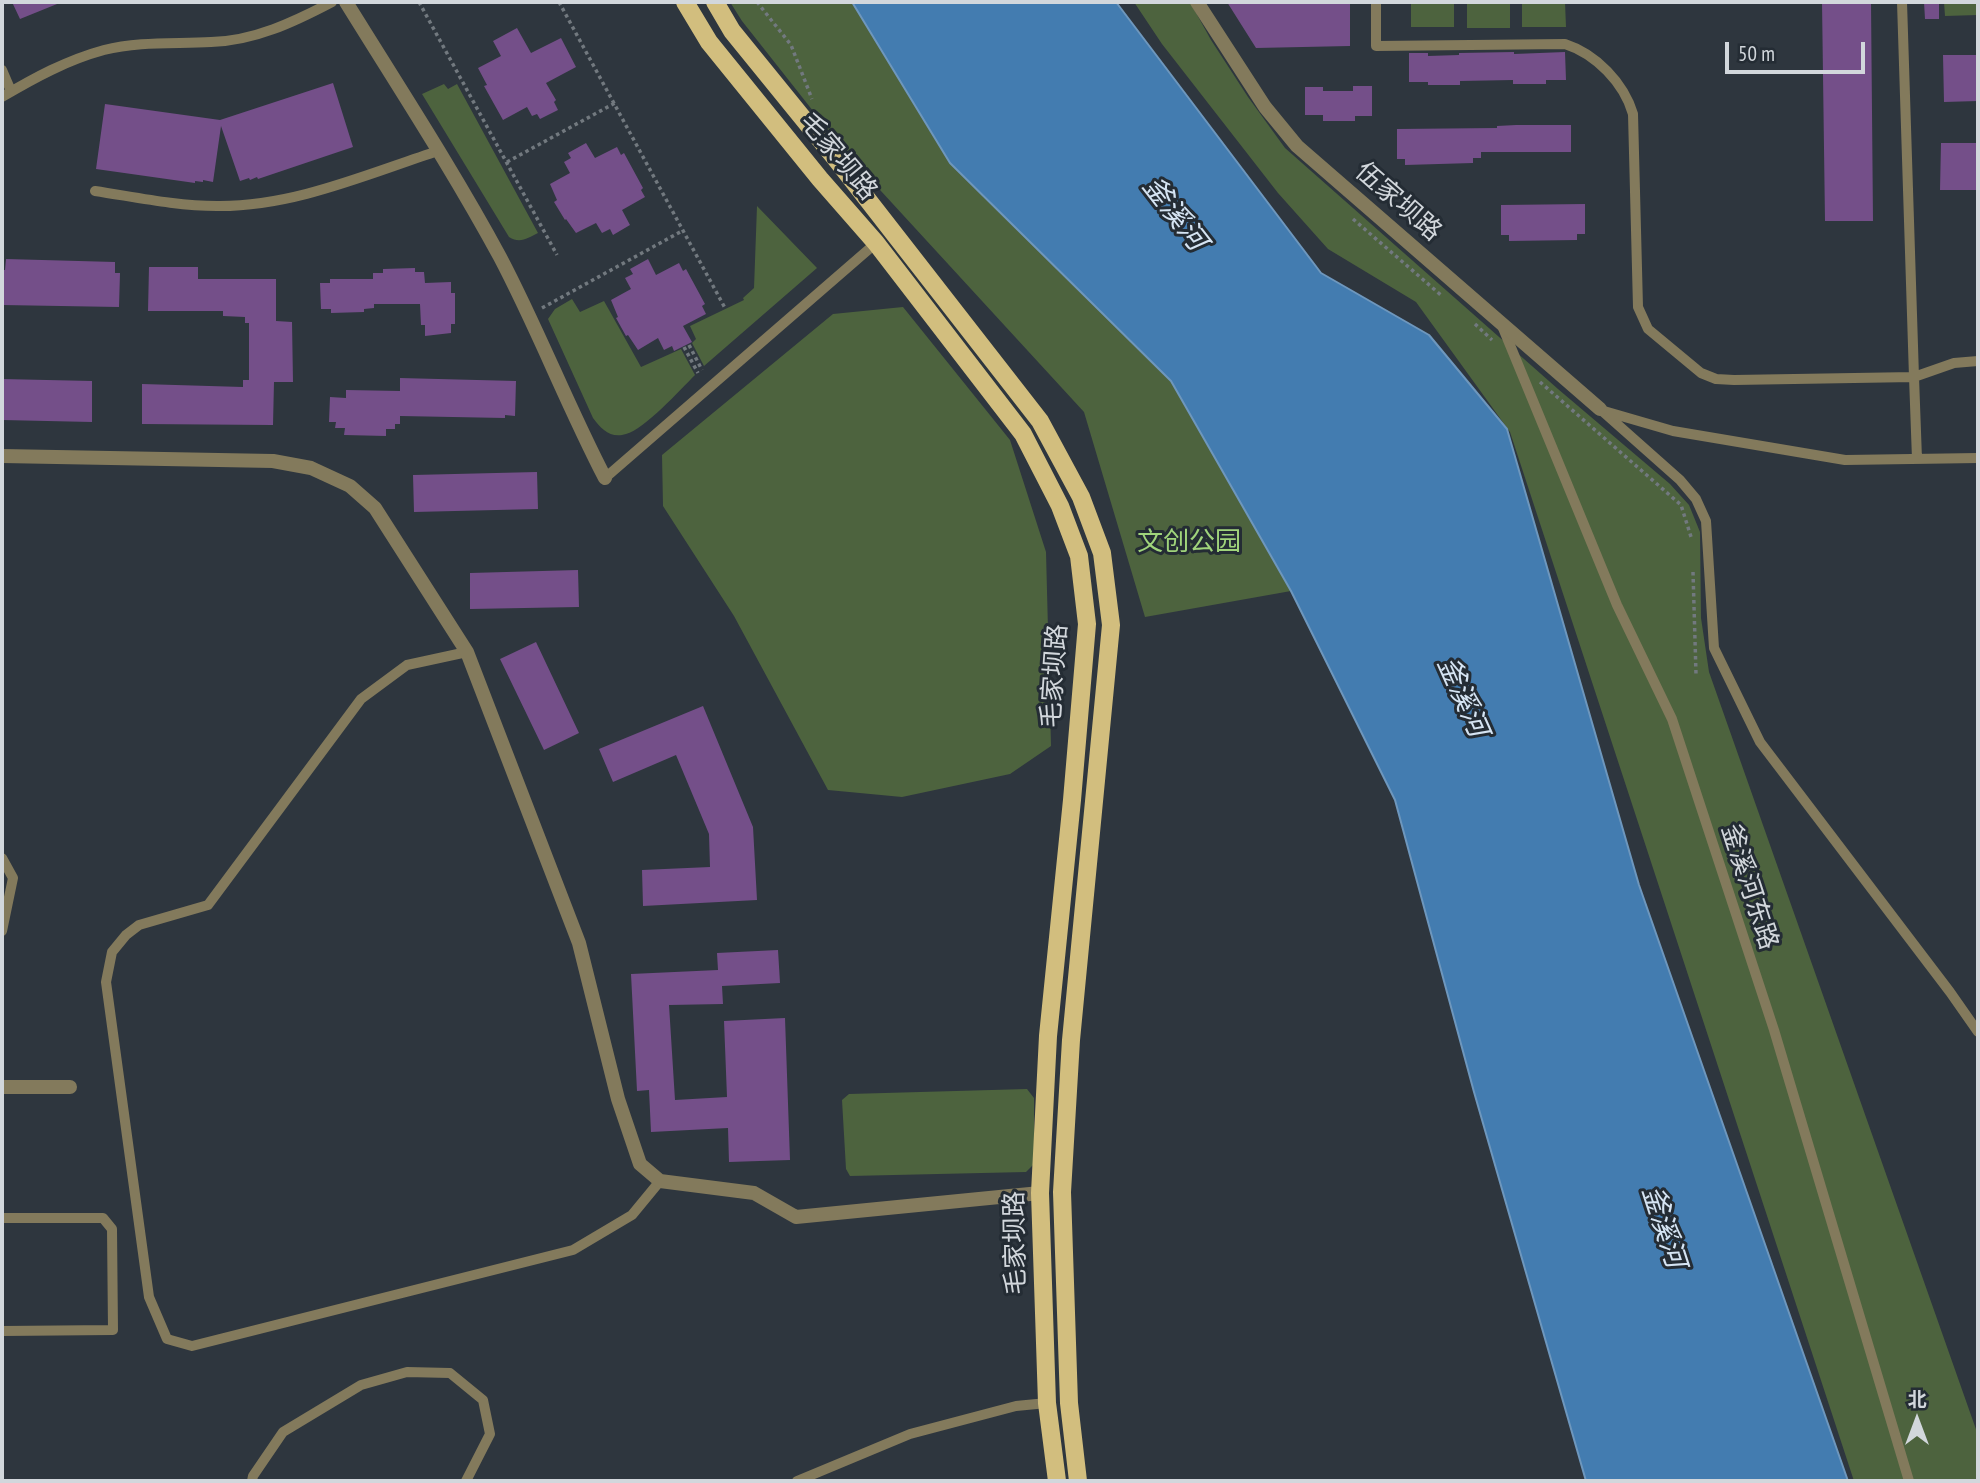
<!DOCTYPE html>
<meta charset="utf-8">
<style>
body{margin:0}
#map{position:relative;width:1980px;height:1483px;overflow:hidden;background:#2e363e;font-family:"PT Sans Narrow","Noto Sans SC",sans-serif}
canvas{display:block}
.frame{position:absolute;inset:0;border:4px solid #d2d7dc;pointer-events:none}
.north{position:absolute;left:1882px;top:1385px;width:70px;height:70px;-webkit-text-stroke:5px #242c34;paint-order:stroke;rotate:0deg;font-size:19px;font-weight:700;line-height:28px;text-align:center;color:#d2d7dc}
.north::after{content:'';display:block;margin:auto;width:24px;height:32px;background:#d2d7dc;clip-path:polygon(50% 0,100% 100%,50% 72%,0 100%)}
.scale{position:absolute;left:1725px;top:42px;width:140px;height:32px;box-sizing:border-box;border:4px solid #d2d7dc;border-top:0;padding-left:9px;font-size:21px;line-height:24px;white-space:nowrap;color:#d2d7dc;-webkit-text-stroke:5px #242c34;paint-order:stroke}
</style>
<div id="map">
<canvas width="1980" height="1483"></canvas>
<div class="frame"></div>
<div class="north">北</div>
<div class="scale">50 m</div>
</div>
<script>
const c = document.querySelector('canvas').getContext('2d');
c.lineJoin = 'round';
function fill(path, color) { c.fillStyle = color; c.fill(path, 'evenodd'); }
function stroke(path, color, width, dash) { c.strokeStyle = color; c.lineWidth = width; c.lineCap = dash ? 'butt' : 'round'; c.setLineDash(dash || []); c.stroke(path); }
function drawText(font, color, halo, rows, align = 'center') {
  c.font = font + ' "PT Sans Narrow","Noto Sans SC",sans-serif'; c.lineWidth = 6; c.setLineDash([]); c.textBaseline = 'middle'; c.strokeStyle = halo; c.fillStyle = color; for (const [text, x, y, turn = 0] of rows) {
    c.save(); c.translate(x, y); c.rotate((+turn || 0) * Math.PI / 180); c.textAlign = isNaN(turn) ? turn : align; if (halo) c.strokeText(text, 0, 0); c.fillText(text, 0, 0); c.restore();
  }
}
const green = new Path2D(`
 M730,2H852L950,163L1171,381L1291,591L1145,617L1084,412L847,154L742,21Z
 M1134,2H1190L1211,40L1248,97L1285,148L1558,389L1670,484L1689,505L1700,532L1701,618L1709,672L1978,1435V1481H1854L1510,432L1416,302L1328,249L1278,193L1162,44Z
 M1411,2H1454V27H1411Z
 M1467,2H1510V28H1467Z
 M1522,2H1565L1566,27H1522Z
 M1944,2H1978V15L1945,16Z
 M444,84L448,89L457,84L538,233C528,238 520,244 509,237L422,94Z
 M757,206L817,268L704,366L692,343L696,339L690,326L744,300L743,298L754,288Z
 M572,299L580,312L604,301L641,367L681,349L695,375C680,390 645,429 626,434C611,439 601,429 593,418L548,319L555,309Z
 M903,307L1010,440L1046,552L1051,746L1010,774L902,797L828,790L734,616L663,506L662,455L833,314Z
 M1027,1089L1034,1098V1164L1026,1172L850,1176L846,1169L842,1100L849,1094Z`);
const water = new Path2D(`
 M852,2H1116L1321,273L1429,335L1507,429L1639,885L1848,1481H1586L1474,1092L1395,800L1291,591L1171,381L950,163Z`);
const building = new Path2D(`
 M12,2H62L20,19Z
 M1227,2H1350V46L1256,48Z
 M1822,2H1871L1873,221H1825Z
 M1924,2H1939V19H1925Z
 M517,28L531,53L561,38L576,67L546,83L556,100L554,102L558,110L540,119L537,114L532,116L527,107L503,120L484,86L487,85L478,68L501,56L493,41Z
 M1514,52V54L1565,52L1566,80H1546V84H1513V80L1460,81V85H1428V82H1409V53H1428V56L1459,55V53Z
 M1943,55H1978V101L1944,102Z
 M333,83L353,147L258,179L257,177L250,180L249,178L240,181L221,126L213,182L203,180V182L195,181V183L96,169L105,104L220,120Z
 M1353,86H1372V116H1355V121H1323V115H1305V87H1323V91H1353Z
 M1516,125H1571V152H1481V158H1473V163L1405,165V159H1397V129L1497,128V126Z
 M586,143L595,158L617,147L621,155L624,153L643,188L641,190L645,197L622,210L630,225L613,235L610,229L602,233L596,223L576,233L566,219L565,220L554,202L557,200L550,184L570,173L564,162L571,158L568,153Z
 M1941,143H1978V190H1940Z
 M1585,204V234H1577V240L1509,241V235H1501V205Z
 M6,259L115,262V273H120L119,307L2,305V270H5Z
 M648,259L656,275L679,263L683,271L686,269L705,304L702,306L706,314L683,326L692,342L674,351L672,346L664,350L658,338L638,350L628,335L626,336L616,318L618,317L611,300L631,289L625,278L633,274L630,269Z
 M149,267H198V279H276V321L292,322L293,382H274L273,425L142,424V384L243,387V380H249V323H245V317L223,316V311H148Z
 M415,268V272H424L425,283L451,282V293H455V324H451V333L425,336V325H421L420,304H374V308L364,309V312L331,313V309H321L320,283H330V279H373V273H383V269Z
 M400,378L516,381L515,416L505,415V418L400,416V424H395V429H386V436L344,435L345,428H335L336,422H329L330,397L346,398V390L400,391Z
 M2,379L92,381V422L2,420Z
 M537,472L538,509L414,512L413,475Z
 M578,570L579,607L470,609V573Z
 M536,642L579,733L544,750L500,659Z
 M703,706L753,827L757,900L643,906L642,870L710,867L709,834L676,755L613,782L599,749Z
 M778,950L780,983L722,986L723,1004L669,1005L675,1100L727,1097L724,1021L785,1018L790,1160L729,1162L728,1128L651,1132L649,1090L637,1091L631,974L718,970L717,953Z`);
const path = new Path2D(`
 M419,2L557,255
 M559,2L725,308
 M757,2L791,45L812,99
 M507,162L615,103
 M1353,219L1442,296
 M542,308L682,231
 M1475,324L1492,340
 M689,345L702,370
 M684,347L698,373
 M1540,382L1681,505L1692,540
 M1693,572L1696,674`);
const lane = new Path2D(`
 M1376,2V46L1565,44C1596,54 1624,83 1633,114L1638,307L1648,329L1701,373L1716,379L1734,380L1914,377L1902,2
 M2,70L11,91
 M2,97C34,78 67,60 104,50C139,41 175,44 211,42C254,41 294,22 332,2
 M95,191C135,197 176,206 217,206C293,207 367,174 438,151
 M1503,328L1617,605L1672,719L1774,1030L1909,1481
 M1600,409L1680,480L1696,499L1706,521L1714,648L1760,742L1950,992L1978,1032
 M1604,411L1673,431L1845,460L1978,458
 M1917,459L1914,377L1954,363L1978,361
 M605,478L876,243
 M467,652L407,665L361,699L208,905L139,925L126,935L112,952L106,982L149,1297L167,1339L192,1346L573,1250L632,1215L660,1181
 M2,858L13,878L2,931
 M2,1218H103L112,1229L113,1330L2,1331
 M252,1481L253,1476L283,1432L361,1385L407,1372L450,1373L483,1400L490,1434L466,1481
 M797,1481L910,1434L1016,1406L1047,1403`);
const street = new Path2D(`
 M346,2C398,86 453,170 500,257C538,329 567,405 605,478
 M1197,2L1265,107L1297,146L1600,409
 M2,456L273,461L311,468L350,486L375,508L467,652L579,943L618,1099L640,1164L660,1181L754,1193L796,1217L1040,1193
 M2,1087H70`);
const primary = new Path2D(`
 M685,2L709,42L820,179L876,243L1023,434L1060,506L1079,556L1087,624L1072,800L1048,1036L1040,1193L1047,1403L1057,1481
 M715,2L732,31L836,159L1040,421L1081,497L1102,553L1111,625L1071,1040L1062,1192L1069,1403L1078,1481`);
const streetNames = [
 ["毛家坝路",838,157,50],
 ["伍家坝路",1398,202,41],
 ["毛家坝路",1055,676,-86],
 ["釜溪河东路",1749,887,72],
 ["毛家坝路",1016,1243,-91]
];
const parkNames = [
 ["文创公园",1189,543]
];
const waterNames = [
 ["釜溪河",1174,214,52],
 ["釜溪河",1462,697,66],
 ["釜溪河",1663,1227,72]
];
fill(green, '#4d633e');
fill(water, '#437cb0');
stroke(water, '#6e97bd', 2);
fill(building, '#744f89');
stroke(path, '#72797f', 3.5, [3.5, 3.5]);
stroke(lane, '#837a5c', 10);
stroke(street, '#837a5c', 14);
stroke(primary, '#d2be7e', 18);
drawText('26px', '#d2d7dc', '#242c34', streetNames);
drawText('26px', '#a0d47b', '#242c34', parkNames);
drawText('italic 28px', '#d5e4f3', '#242c34', waterNames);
</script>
